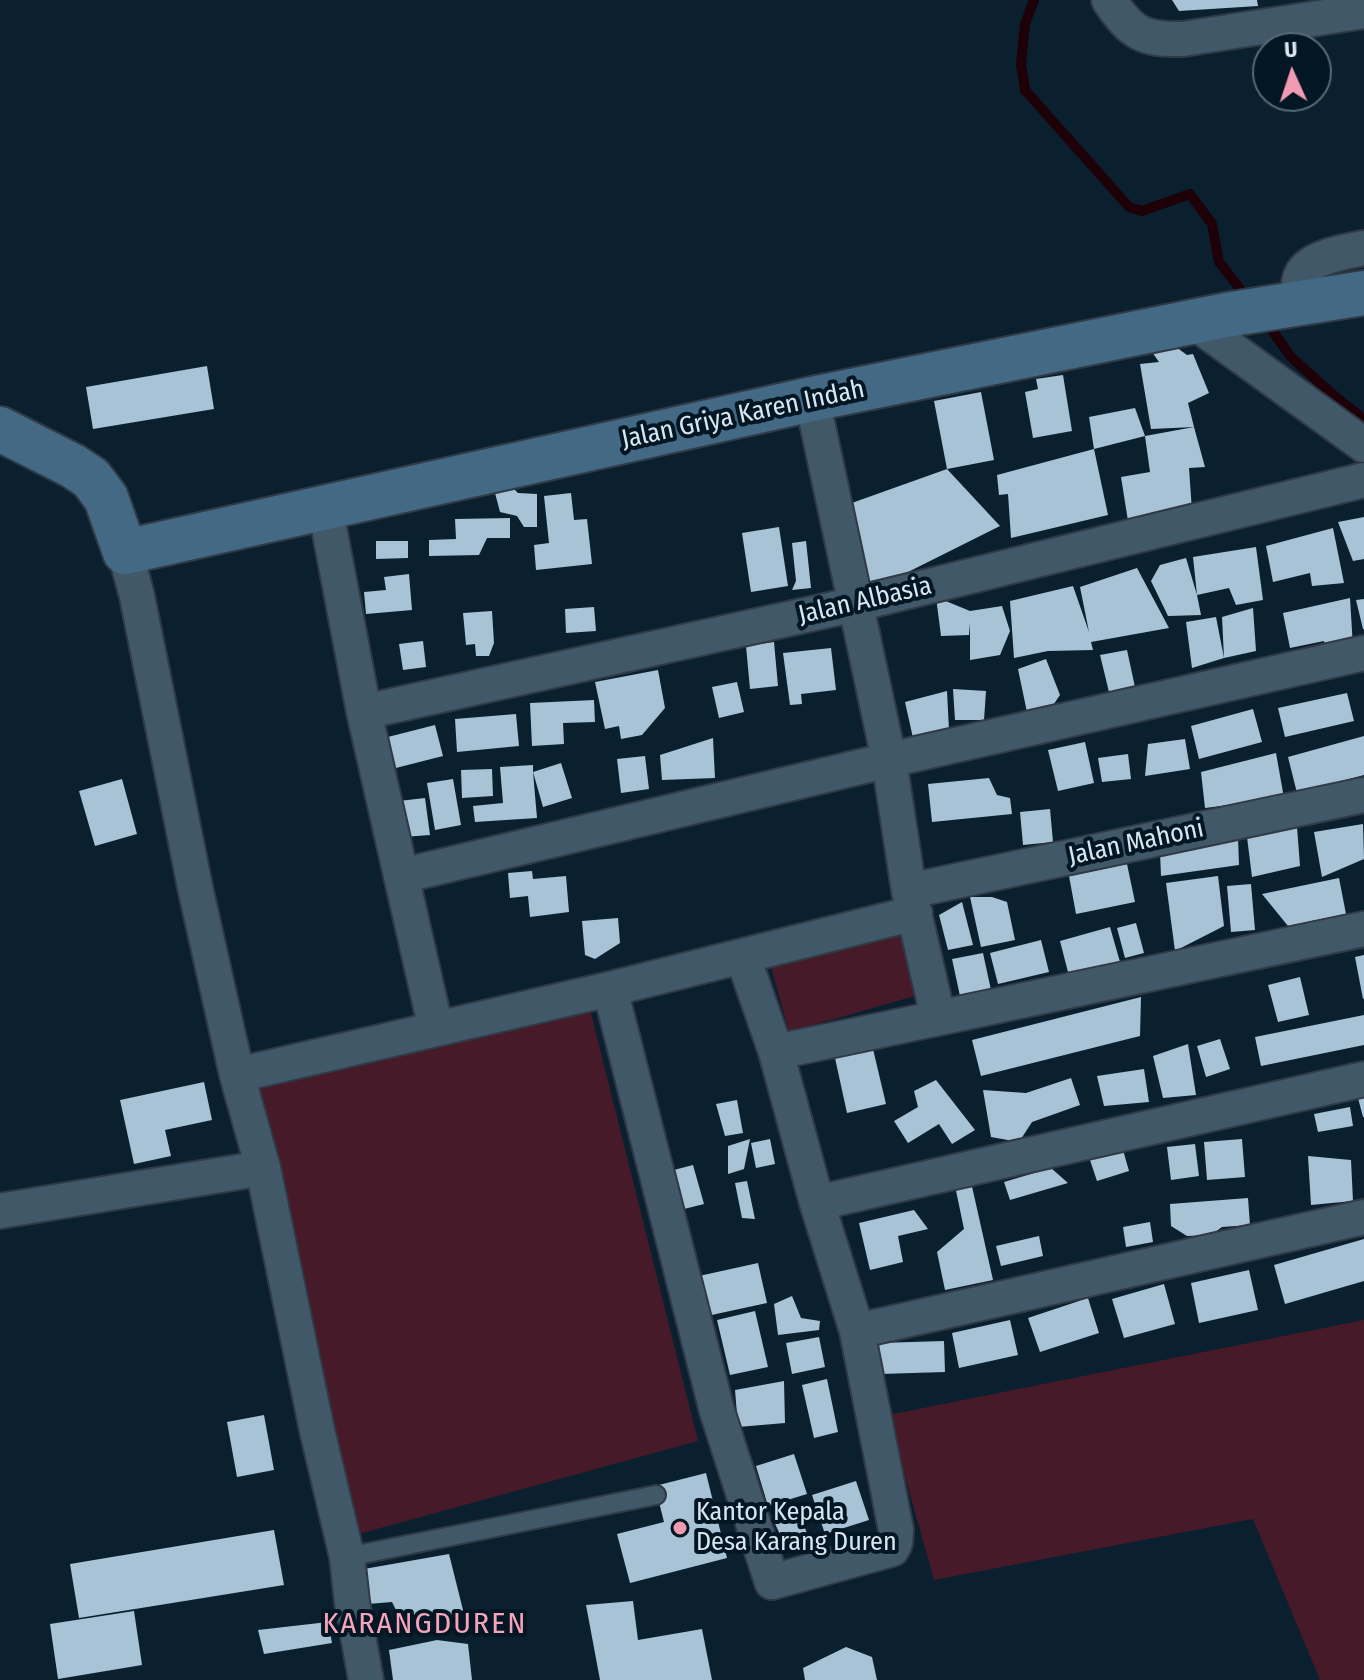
<!DOCTYPE html>
<style>
body{margin:0}
#map{position:relative;width:1364px;height:1680px;overflow:hidden;background:#0a202f;font-family:"Fira Sans Condensed",sans-serif}
canvas{display:block}
.north{position:absolute;left:1252px;top:32px;width:80px;height:80px;box-sizing:border-box;background:#031624;border:2px solid #596976;border-radius:50%;rotate:357deg;font-size:22px;font-weight:700;line-height:32px;text-align:center;color:#d9e6f0}
.north::after{content:'';display:block;margin:auto;width:28px;height:36px;background:#f19ab1;clip-path:polygon(50% 0,100% 100%,50% 72%,0 100%)}
</style>
<div id="map">
<canvas width="1364" height="1680"></canvas>
<div class="north">U</div>
</div>
<script>
const c = document.querySelector('canvas').getContext('2d');
c.lineJoin = 'round';
function fill(path, color) { c.fillStyle = color; c.fill(path, 'evenodd'); }
function stroke(path, color, width, dash) { c.strokeStyle = color; c.lineWidth = width; c.lineCap = dash ? 'butt' : 'round'; c.setLineDash(dash || []); c.stroke(path); }
function drawText(font, color, halo, rows, align = 'center') {
  c.font = font + ' "Fira Sans Condensed",sans-serif'; c.lineWidth = 8; c.setLineDash([]); c.textBaseline = 'middle'; c.strokeStyle = halo; c.fillStyle = color; for (const [text, x, y, turn = 0] of rows) {
    c.save(); c.translate(x, y); c.rotate((+turn || 0) * Math.PI / 180); c.textAlign = isNaN(turn) ? turn : align; if (halo) c.strokeText(text, 0, 0); c.fillText(text, 0, 0); c.restore();
  }
}
const green = new Path2D(`
 M901,901L925,993L789,1032L765,945Z
 M586,993L698,1441L355,1535L248,1068Z
 M1364,1320V1680H1320L1253,1519L934,1580L888,1415Z`);
const stream = new Path2D(`
 M1034,0L1025,24L1021,64L1025,90L1129,207L1142,211L1190,194L1212,224L1219,262L1249,300
 M1264,319L1291,357L1338,399L1364,419`);
const building = new Path2D(`
 M1172,0H1257L1258,6L1179,11Z
 M1176,347L1187,355L1193,354L1209,393L1188,403L1194,427L1151,429L1140,364L1159,362L1152,352Z
 M207,366L214,409L93,429L86,387Z
 M1063,375L1072,431L1033,438L1025,392L1038,389L1036,379Z
 M981,392L994,460L947,469L934,401Z
 M1135,408L1145,436L1094,449L1108,515L1011,538L1008,494L999,495L997,475L1094,449L1089,417Z
 M1194,427L1205,467L1189,468L1192,511L1128,521L1121,477L1150,472L1145,436Z
 M947,469L1000,526L884,584L863,587L849,504Z
 M513,488L518,493L537,494V527H524L517,516L500,512L495,493Z
 M571,493L574,520L587,519L592,564L536,570L534,545L549,543L544,496Z
 M1364,517V559L1353,561L1338,522Z
 M510,518V538H487L479,555L429,556V540L456,539L455,519Z
 M779,527L788,586L751,592L742,533Z
 M1333,528L1344,583L1312,586L1310,573L1273,582L1266,546Z
 M376,541H408V558L376,559Z
 M806,541L811,588L792,590L796,581L792,543Z
 M1256,547L1263,600L1236,605L1229,588L1197,595L1201,615L1168,616L1151,581L1160,565L1186,558L1197,595L1193,557Z
 M1137,568L1169,628L1091,642L1093,650L1048,651L1014,658L1010,601L1073,586L1089,632L1080,587Z
 M409,574L412,610L366,614L364,592L386,590L384,577Z
 M936,597L970,611L1002,606L1010,631L1000,655L970,660V623L969,635L941,636Z
 M1350,598L1353,647L1327,655L1324,641L1290,648L1283,613Z
 M1364,599V629H1363L1356,600Z
 M594,607L596,631L566,633L565,609Z
 M1253,608L1256,651L1224,658L1192,668L1186,622L1216,617L1224,658L1222,617Z
 M492,611L494,643L489,656H476L475,644L466,645L463,613Z
 M423,641L426,667L403,670L399,644Z
 M774,642L778,686L750,689L746,646Z
 M831,648L836,690L801,694L802,704L790,705L783,653Z
 M1127,650L1135,687L1109,692L1100,655Z
 M1046,659L1060,695L1045,717L1029,722L1018,669Z
 M658,670L665,708L642,735L621,739L619,726L605,729L595,682Z
 M737,682L744,712L719,718L712,687Z
 M953,689L986,691L984,720H955Z
 M947,691L949,730L913,738L905,702Z
 M1347,693L1354,721L1285,737L1278,708Z
 M594,700L595,722L563,723L564,744L532,746L530,703Z
 M1253,709L1262,742L1199,759L1191,726Z
 M516,714L519,746L457,752L455,719Z
 M435,725L443,756L388,770L380,739Z
 M1364,736V775L1297,793L1288,757Z
 M713,738L715,778L662,780L660,755Z
 M1185,739L1190,769L1145,776L1148,744Z
 M1085,742L1094,783L1058,791L1048,750Z
 M1276,753L1284,798L1205,808L1201,772Z
 M1128,754L1131,779L1102,782L1098,758Z
 M645,756L649,789L621,793L617,759Z
 M561,763L572,798L543,807L533,772L537,818L475,822L473,806L503,803L500,767L533,765V772Z
 M492,769L493,796L462,798L461,770Z
 M989,778L997,795L1010,798L1012,814L932,822L928,784Z
 M122,779L137,834L95,846L79,791Z
 M453,779L461,825L435,830L427,783Z
 M425,798L430,835L403,837L399,801Z
 M1050,809L1053,842L1023,845L1020,812Z
 M1363,824L1364,859L1322,877L1314,832Z
 M1297,827L1300,866L1252,877L1247,837Z
 M1238,837L1239,865L1161,876L1160,852Z
 M1127,864L1135,902L1076,914L1069,876Z
 M532,871L533,879L566,876L569,912L530,917L528,896L510,898L508,873Z
 M1218,876L1224,926L1175,951L1166,883Z
 M1339,878L1346,914L1288,926L1262,894Z
 M1251,884L1255,930L1231,932L1227,886Z
 M970,897H992L1007,902L1015,940L981,947Z
 M962,902L973,945L948,950L939,915Z
 M618,918L620,943L595,959L585,955L582,921Z
 M1136,923L1144,953L1125,958L1117,928Z
 M1110,927L1120,962L1069,976L1060,941Z
 M1041,940L1049,972L998,984L990,953Z
 M983,953L991,990L960,996L952,959Z
 M1364,955V998L1363,999L1355,957Z
 M1300,977L1309,1015L1278,1022L1268,985Z
 M1141,997L1140,1036L981,1076L972,1040Z
 M1364,1015V1045L1261,1066L1255,1037Z
 M1220,1039L1230,1069L1206,1077L1197,1046Z
 M1188,1044L1196,1095L1163,1098L1153,1056Z
 M873,1049L886,1104L847,1113L835,1058Z
 M1144,1069L1149,1102L1104,1106L1097,1076Z
 M1071,1078L1080,1105L1032,1122L1019,1142L991,1137L983,1090L1026,1093Z
 M936,1080L975,1130L952,1144L939,1124L908,1143L894,1121L918,1107L914,1091Z
 M204,1082L212,1120L165,1130L171,1156L134,1164L120,1100Z
 M1364,1096V1117H1363L1358,1098Z
 M737,1100L743,1133L725,1136L716,1104Z
 M1350,1107L1353,1126L1318,1132L1314,1114Z
 M750,1139L744,1169L728,1174V1146Z
 M770,1139L775,1164L756,1168L751,1143Z
 M1242,1139L1245,1177L1207,1180L1204,1142Z
 M1121,1143L1129,1171L1097,1181L1088,1154Z
 M1195,1144L1199,1176L1171,1180L1167,1147Z
 M1308,1156L1351,1160L1353,1201L1311,1205Z
 M693,1165L704,1204L680,1210L670,1171Z
 M1051,1168L1068,1183L1010,1200L1004,1182Z
 M747,1181L755,1219L742,1218L735,1183Z
 M971,1182L993,1280L945,1290L937,1252L964,1229L955,1186Z
 M1248,1198L1250,1225L1222,1227L1211,1235L1187,1236L1171,1226L1170,1204Z
 M914,1210L928,1229L898,1236L903,1262L870,1270L859,1223Z
 M1150,1222L1153,1242L1126,1247L1123,1227Z
 M1039,1236L1043,1256L1001,1266L996,1246Z
 M1364,1239V1281L1285,1304L1274,1265Z
 M758,1263L767,1303L707,1316L699,1276Z
 M1249,1270L1258,1310L1199,1323L1191,1283Z
 M1164,1284L1175,1324L1124,1338L1112,1299Z
 M792,1296L801,1318L820,1321L819,1330L778,1335L774,1304Z
 M1088,1298L1099,1333L1040,1352L1028,1318Z
 M755,1311L768,1367L730,1375L717,1320Z
 M1010,1320L1018,1355L959,1368L952,1333Z
 M819,1337L825,1367L792,1374L786,1343Z
 M944,1341L945,1372L880,1374L879,1343Z
 M827,1379L838,1432L814,1438L802,1385Z
 M784,1381L785,1423L738,1427L735,1390Z
 M264,1415L274,1470L237,1477L227,1422Z
 M794,1454L807,1494L768,1506L756,1466Z
 M706,1473L727,1558L630,1583L617,1534L664,1522L655,1486Z
 M856,1481L869,1520L825,1534L812,1495Z
 M795,1505L807,1533L784,1543L771,1515Z
 M274,1530L284,1585L79,1618L70,1564Z
 M449,1554L465,1618L406,1630L392,1602L368,1604L364,1569Z
 M633,1601L638,1640L702,1629L712,1680H600L586,1605Z
 M134,1611L142,1665L58,1679L50,1624Z
 M328,1622L332,1643L264,1654L258,1630Z
 M437,1640L468,1644L472,1680H393L389,1650Z
 M846,1647L872,1657L877,1680H805L803,1668Z`);
const lane = new Path2D(`
 M347,1557L656,1495`);
const street = new Path2D(`
 M1109,0C1132,34 1143,40 1183,39L1364,11
 M1301,302C1300,296 1298,289 1299,283C1302,257 1344,252 1364,248
 M1194,322L1364,445
 M812,399L889,760L909,891L938,1017
 M325,507L364,712L436,1029
 M125,552L137,596L195,887L237,1075L263,1168L317,1430L347,1557L352,1602L366,1680
 M364,712L856,604L1364,480
 M401,876L889,760L1364,653
 M909,891L1364,795
 M610,989L717,1411L772,1582L892,1549L895,1543L896,1530L857,1331L817,1203L776,1052L743,957
 M776,1052L1364,929
 M237,1075L610,989L915,913
 M817,1203L1364,1079
 M0,1211L263,1168
 M857,1331L1364,1217`);
const secondary = new Path2D(`
 M0,429L73,466L91,478L106,498L125,552L812,399L1226,315L1364,293`);
const markers = [
 [680,1528,8,"#f19ab1"]
];
const streetNames = [
 ["Jalan Griya Karen Indah",743,415,-12],
 ["Jalan Albasia",865,601,-13],
 ["Jalan Mahoni",1136,843,-12]
];
const poiNames = [
 ["Kantor Kepala",696,1513],
 ["Desa Karang Duren",696,1543]
];
const quarterNames = [
 ["KARANGDUREN",425,1625]
];
fill(green, '#461a28');
stroke(stream, '#1e0009', 10);
fill(building, '#a8c2d6');
stroke(lane, '#303a46', 22);
stroke(street, '#303a46', 38);
stroke(secondary, '#303a46', 48);
stroke(lane, '#415869', 18);
stroke(street, '#415869', 34);
stroke(secondary, '#436985', 44);
for (const [x, y, r, color] of markers) { const dot = new Path2D(); dot.arc(x, y, r, 0, 2 * Math.PI); c.fillStyle = color; c.fill(dot); stroke(dot, '#031624', 3); }
drawText('26px', '#d9e6f0', '#031624', streetNames);
drawText('26px', '#d9e6f0', '#031624', poiNames, 'left');
c.letterSpacing = '2px';
drawText('30px', '#f6a4b9', '#031624', quarterNames);
c.letterSpacing = '0px';
</script>
